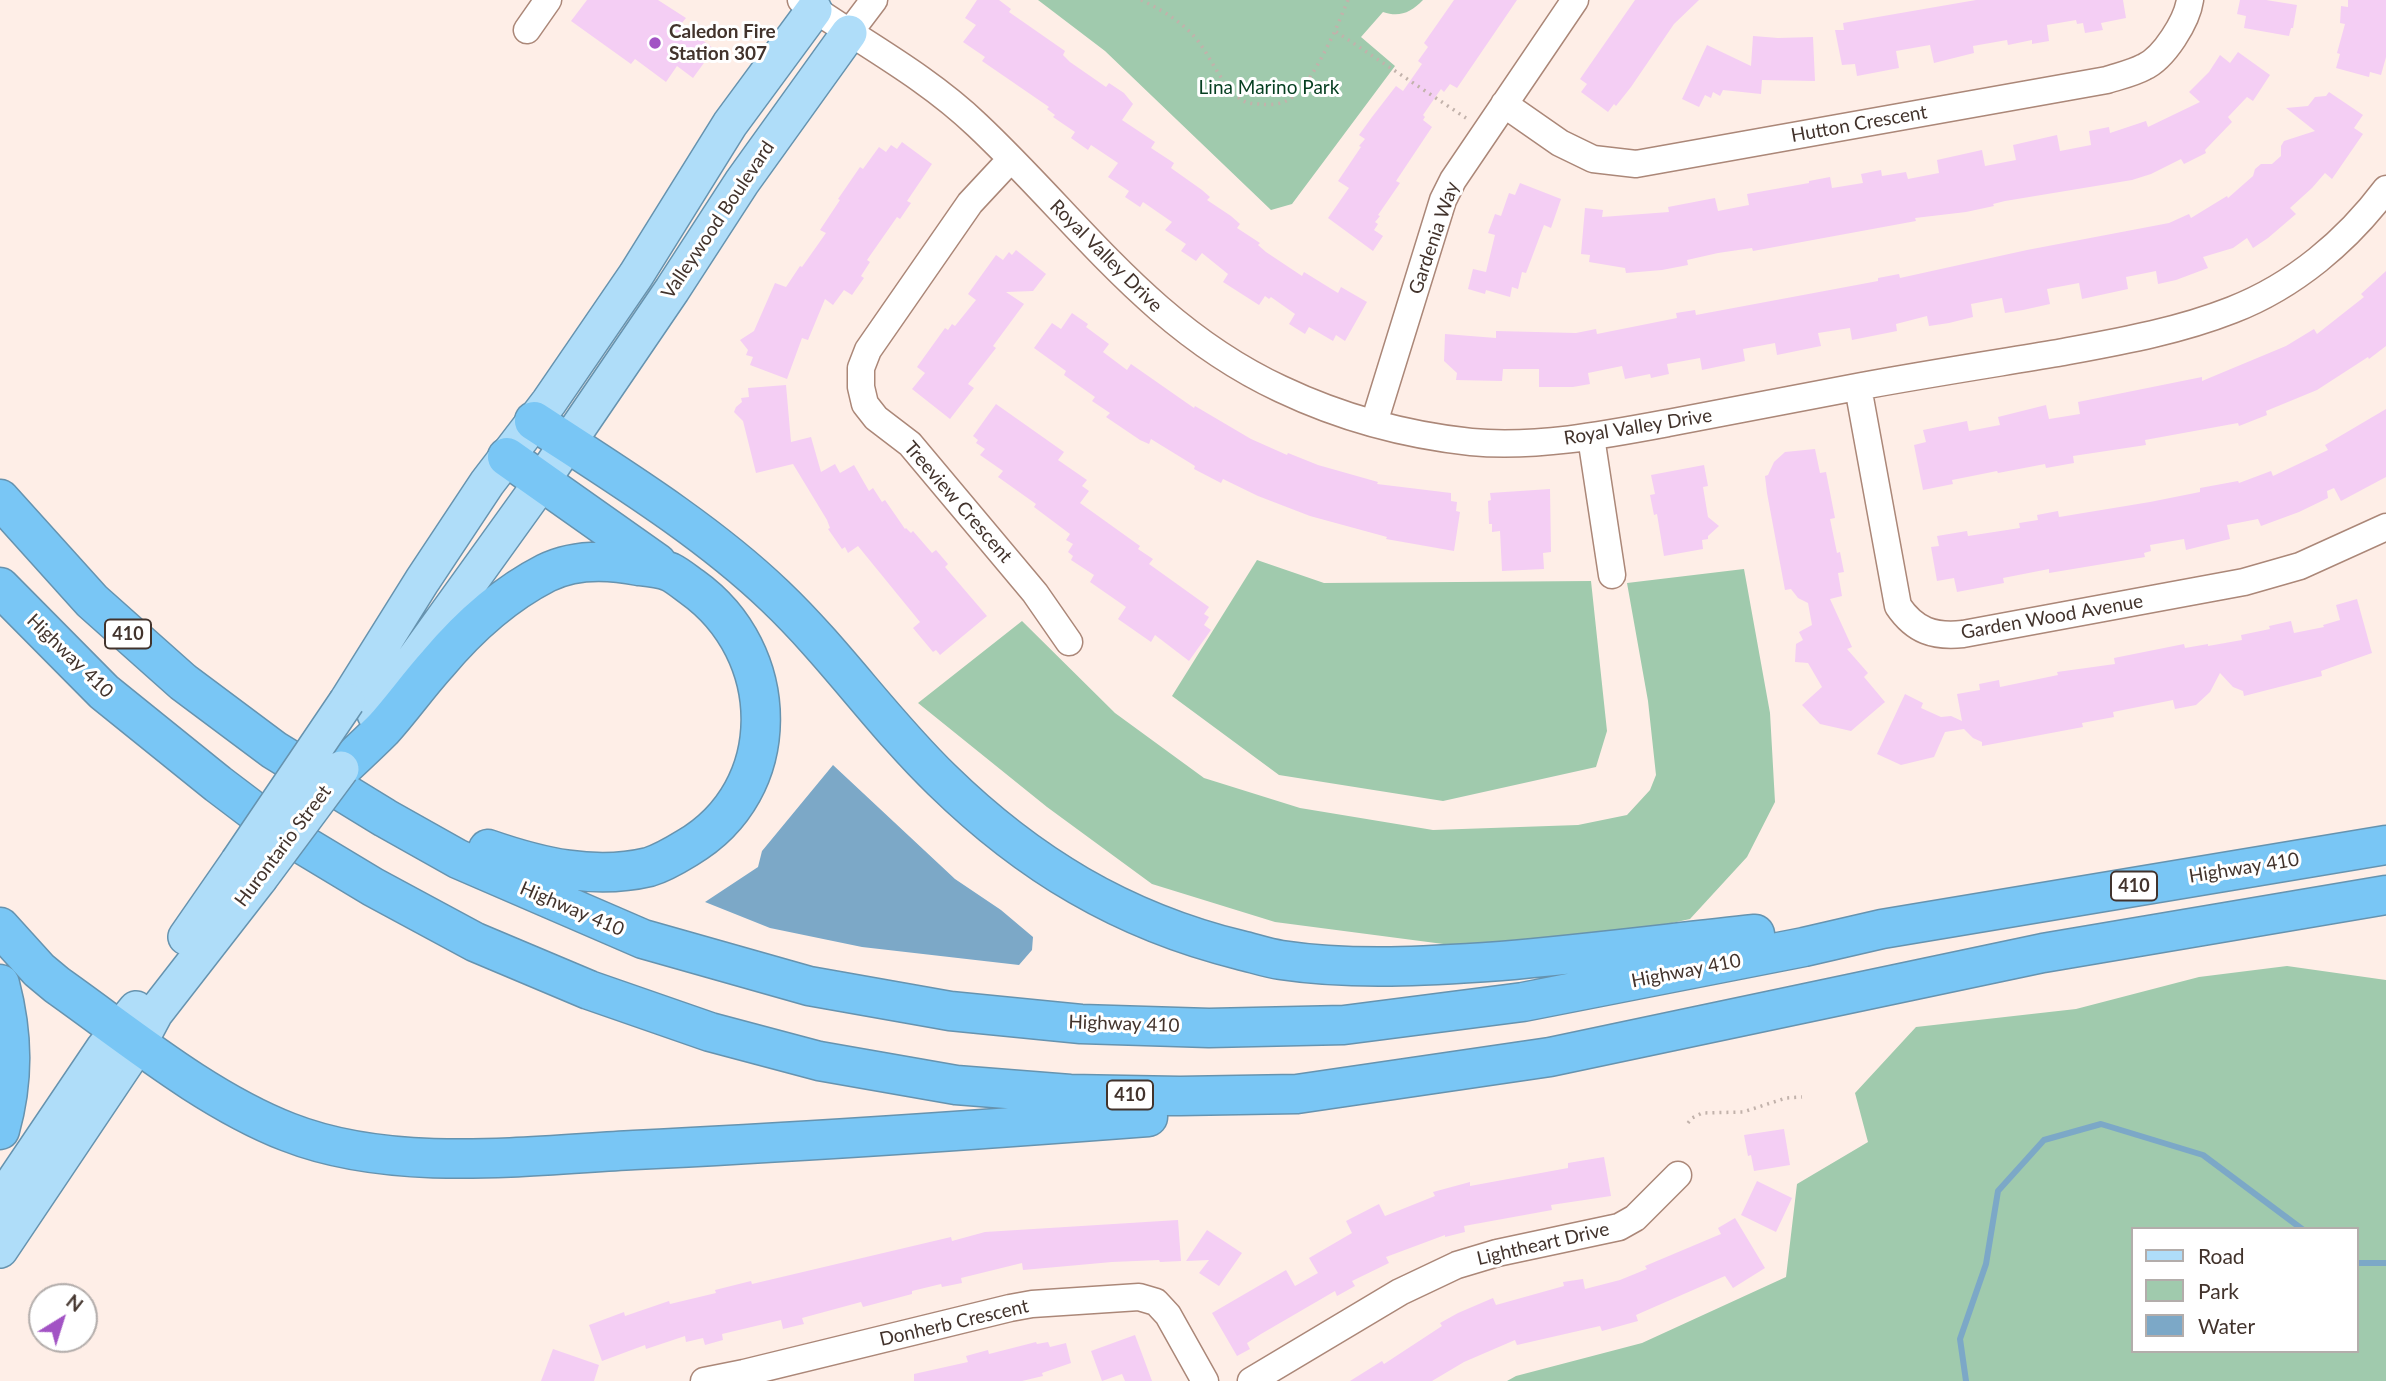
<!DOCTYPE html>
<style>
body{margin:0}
#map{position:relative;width:2386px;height:1381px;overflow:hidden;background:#feeee7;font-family:Lato,sans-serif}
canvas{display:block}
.legend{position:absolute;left:2131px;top:1227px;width:228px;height:126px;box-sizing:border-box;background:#fff;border:2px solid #b3adab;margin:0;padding:9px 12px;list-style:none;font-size:21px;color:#42332c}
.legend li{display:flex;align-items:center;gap:14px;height:35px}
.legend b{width:35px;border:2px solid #b3adab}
.north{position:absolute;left:28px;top:1283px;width:70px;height:70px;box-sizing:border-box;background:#fff;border:2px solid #b3adab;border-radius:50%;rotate:38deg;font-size:19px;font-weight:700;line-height:28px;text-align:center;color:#42332c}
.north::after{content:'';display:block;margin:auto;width:24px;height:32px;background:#a253c4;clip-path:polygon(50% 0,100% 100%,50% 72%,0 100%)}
</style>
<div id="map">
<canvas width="2386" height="1381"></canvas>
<ul class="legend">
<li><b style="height:9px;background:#afddf9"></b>Road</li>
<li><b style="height:19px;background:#a0caad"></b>Park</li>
<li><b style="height:19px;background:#7ca8c7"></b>Water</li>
</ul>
<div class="north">N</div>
</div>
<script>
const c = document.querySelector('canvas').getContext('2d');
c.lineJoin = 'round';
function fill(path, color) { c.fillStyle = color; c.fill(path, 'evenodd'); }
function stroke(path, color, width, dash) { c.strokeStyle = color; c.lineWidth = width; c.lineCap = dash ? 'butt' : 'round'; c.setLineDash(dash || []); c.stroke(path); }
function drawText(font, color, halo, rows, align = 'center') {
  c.font = font + ' Lato,sans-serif'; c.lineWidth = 6; c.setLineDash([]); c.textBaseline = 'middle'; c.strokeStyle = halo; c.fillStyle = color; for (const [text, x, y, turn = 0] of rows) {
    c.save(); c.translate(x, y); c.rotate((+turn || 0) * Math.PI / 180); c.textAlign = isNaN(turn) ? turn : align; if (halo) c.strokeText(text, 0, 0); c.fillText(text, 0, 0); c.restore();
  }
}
const green = new Path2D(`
 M1038,0H1423C1411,12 1400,18 1383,12L1361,37L1395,66L1292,204L1271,210L1105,51Z
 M1257,560L1324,583L1591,581L1607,731L1596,767L1443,801L1279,775L1172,696Z
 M1744,569L1770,713L1775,802L1747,857L1690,919L1605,938L1451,945L1275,922L1152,884L1047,807L918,703L1022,621L1115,713L1204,778L1300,808L1433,830L1578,825L1627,815L1650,790L1656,775L1648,701L1627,583Z
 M2287,966L2386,980V1381H1507L1516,1376L1642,1343L1786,1277L1797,1184L1868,1142L1855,1093L1916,1027L2076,1009L2199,977ZM2132,1229H2356V1351H2132Z`);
const water = new Path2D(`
 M833,765L955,879L1001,910L1033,937L1032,950L1019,965L862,947L770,928L705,902L758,867L762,851Z`);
const stream = new Path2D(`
 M2356,1263H2386
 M1966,1381L1960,1339L1986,1264L1998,1191L2044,1140L2101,1124L2203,1155L2302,1229`);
const building = new Path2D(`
 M587,0H658L686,18L681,24L714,49L693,78L677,66L666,82L635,59L631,64L571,21Z
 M977,0H999L1011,9L1009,12L1065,51L1063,55L1070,62L1106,87L1109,83L1124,93L1133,104L1122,120L1155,142L1151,148L1174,163L1171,168L1202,190L1210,197L1207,200L1231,216L1240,224L1237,228L1260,243L1258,245L1266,252L1302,276L1304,272L1338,293L1341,287L1367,302L1345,341L1336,335L1333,341L1309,327L1305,334L1289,324L1295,314L1271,297L1269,299L1265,296L1259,305L1223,282L1228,274L1202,253L1196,261L1181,251L1186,244L1165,230L1172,222L1143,202L1140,207L1125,197L1129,191L1108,177L1118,163L1091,145L1088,150L1071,138L1075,132L1053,117L1055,115L1047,109L1049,107L982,61L985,57L963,42L976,25L965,18Z
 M1454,0H1517L1457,88L1450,84L1444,92L1441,89L1423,115L1425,117L1423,120L1432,127L1396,181L1400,183L1378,215L1380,216L1375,222L1378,224L1374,230L1383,236L1373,251L1328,218L1349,188L1338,181L1361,147L1359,146L1365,139L1359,135L1372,117L1396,86L1403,91L1422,64L1418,61L1428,47L1424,43Z
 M1635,0H1699L1674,24L1631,87L1616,106L1614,104L1608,112L1581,92L1587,84L1580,79Z
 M1976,0H2123L2126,18L2101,23L2103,30L2085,33L2083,23L2077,24L2076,20L2047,25L2049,41L2032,44V40L2008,45L2007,40L1973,46L1974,53L1934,63L1930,45L1896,51L1899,68L1857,76L1855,64L1842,65L1835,30H1844L1843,23Z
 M2240,0H2266L2297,5L2293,28H2291L2289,36L2244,28L2246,16L2237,14Z
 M2348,0H2386V57L2381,75L2370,72L2369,77L2336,68L2340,54L2337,53L2345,24L2340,23L2341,6L2348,7Z
 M1753,36L1778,38L1813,37L1815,81L1762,80L1761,94L1723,90L1720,96L1713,92L1711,98L1705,95L1699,107L1682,99L1707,45L1751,66Z
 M2238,52L2270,75L2253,101L2247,97L2228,117L2232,122L2205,150L2206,153L2184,164L2181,159L2151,174L2132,180L2005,201L1993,204L1994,206L1966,212L1915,218L1916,221L1753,251L1752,248L1718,253L1687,260L1688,265L1662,270L1626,273L1625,268L1589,262L1590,255L1581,254L1585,208L1603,210L1602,217L1669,212L1668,207L1715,198L1718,211L1749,205L1747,194L1809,183V181L1830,177L1832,188L1863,183L1861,174L1881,170L1882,176L1906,172L1908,179L1939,173L1937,160L1982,150L1985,166L2016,160L2013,145L2057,135L2060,151L2091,145L2089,131L2109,127L2110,133L2146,121L2148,127L2200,102L2189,92L2209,72L2220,55L2230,63Z
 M2329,92L2363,115L2354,128L2363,134L2332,179L2325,173L2312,188L2290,208L2296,214L2268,238L2253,248L2247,238L2233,248L2203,257L2208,268L2176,280L2158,284L2156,271L2126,277L2128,289L2082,299L2079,283L2047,289L2050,304L2023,310L2005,313L2002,298L1971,304L1973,317L1949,323L1929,326L1927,316L1896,324L1897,331L1852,340L1850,328L1818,333L1821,346L1777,355L1775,343L1743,349L1745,361L1702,370L1700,358L1667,364L1669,374L1651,378L1650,374L1625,379L1622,366L1588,373L1590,384L1573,387H1539V369H1503L1502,381L1456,380L1457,373L1444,361L1445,334L1496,338V331L1576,333L1596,329L1597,334L1677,318L1676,313L1695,310L1696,315L1878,281V278L1899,274L1900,278L2027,250L2169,223L2189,214L2191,218L2227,196L2228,198L2253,176L2255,169L2261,164H2272L2281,156V146L2284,141L2315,131L2286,108L2308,106L2315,97L2326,96Z
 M902,142L932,164L907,201L911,203L900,219L897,217L867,260L870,262L861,276L864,278L852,295L844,290L833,305L825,299L808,340L802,338L787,379L750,365L753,357L746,355L748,350L740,340L754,331L775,283L786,287L800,266L802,267L826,233L820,230L840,200L838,199L860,167L863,169L879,147L886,152L891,145L897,149Z
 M1520,183L1561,199L1551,228L1544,225L1526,273L1522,272L1518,289L1512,287L1510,297L1486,290L1485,294L1468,289L1473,269L1486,272L1495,235L1488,233L1495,214L1501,216L1509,193L1515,195Z
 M1016,250L1046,274L1033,291L1006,292L1024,304L993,346L996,348L968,384L974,388L950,419L912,389L925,373L917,367L945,328L948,330L952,324L955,326L976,300L968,294L996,255L1003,260L1009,252L1012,255Z
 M2386,271V346L2369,359L2368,357L2317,390L2266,411L2267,415L2239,426L2238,423L2145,440L2146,445L2073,456L2074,463L2046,468L2045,464L1998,473L1997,471L1952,480L1953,484L1923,490L1914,445L1926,442L1923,430L1967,421L1969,431L2000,425L1998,417L2046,405L2049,419L2080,414L2078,402L2202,377V381L2286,346L2314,329L2317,334L2364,297L2361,294Z
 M1072,313L1088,324L1086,327L1109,344L1103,352L1127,370L1131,364L1194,408L1195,406L1251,439L1287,455L1288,453L1318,465L1378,482L1377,484L1451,493V501L1457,502L1456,511L1460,512L1454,551L1386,539L1387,537L1310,516L1258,496L1223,479L1221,483L1194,469L1195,466L1151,439L1149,444L1140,440L1106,417L1110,413L1092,401L1095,397L1064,375L1066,371L1034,348L1052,323L1061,329Z
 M786,385L791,442L811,437L821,472L835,464L840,473L854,465L869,491L873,488L882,502L885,500L905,529L906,528L911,533L913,531L932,553L936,550L948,564L945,567L987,616L940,655L936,650L933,652L913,628L920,622L858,546L848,553L845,547L842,549L828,529L830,528L827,520L793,464L756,473L743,421L734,412L736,407L742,402L741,398L749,397L748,388Z
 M996,404L1064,452L1058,460L1087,480L1082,486L1089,491L1080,503L1140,546L1138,549L1153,559L1149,564L1209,607L1204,614L1209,617L1204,625L1211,630L1189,661L1155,635L1151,642L1118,619L1126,607L1090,582L1094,575L1071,560L1073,556L1068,552L1073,544L1066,540L1070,534L1034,507L1036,504L998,477L1003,471L980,455L985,449L976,443L978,440L973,436Z
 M2386,409V477L2341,501L2334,488L2327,491L2328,498L2299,512L2261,526L2258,519L2227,525L2230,539L2186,550L2184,539L2150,545L2151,551L2144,553L2145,557L2049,573V569L2003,578L2004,583L1957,592L1954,578L1937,581L1931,547L1939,546L1937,536L1967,531L1968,536L2020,528L2019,523L2038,520L2037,515L2058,511L2059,517L2150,502L2200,492V488L2238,481L2239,483L2271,471L2273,476L2328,450L2325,445Z
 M1815,449L1820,473L1826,472L1835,518L1830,519L1837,553L1840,552L1844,572L1838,573L1842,596L1830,599L1852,647L1847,649L1868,673L1864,677L1885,702L1851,731L1820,724L1802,705L1822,687L1808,663L1795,662L1796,644L1803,640L1799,632L1812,625L1808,603L1798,598L1791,589L1785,590L1767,493L1765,476L1768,475L1774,462L1785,452Z
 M1704,465L1708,486L1703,487L1708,517L1719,526L1708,536V539L1702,540L1703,549L1664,556L1657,514L1654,515L1650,495L1655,494L1651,475Z
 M1550,489L1551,552L1543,553L1544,569L1502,571L1500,531L1492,532V524H1489L1488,501L1491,500L1490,493Z
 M2357,599L2372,653L2321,671L2322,676L2244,696L2243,691L2233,687L2220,673L2210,692L2196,705L2175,709L2173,700L2113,712L2114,717L2082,723L2083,727L1982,746V742L1973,738L1964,729L1945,732L1934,757L1901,765L1877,754L1905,694L1923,703L1921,708L1941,717L1951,716L1962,721L1957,694L1980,690L1979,684L1999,680L2000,687L2058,675L2057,672L2115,664L2114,658L2184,644L2185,648L2208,644V646L2242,640L2241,635L2270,629L2269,626L2291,621L2294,633L2324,627L2323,625L2340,620L2336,605Z
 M1784,1129L1790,1165L1754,1171L1751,1155L1748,1156L1744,1135Z
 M1604,1157L1611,1196L1551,1205L1552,1210L1464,1226L1465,1232L1445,1237V1235L1386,1257L1389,1263L1352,1281L1355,1286L1337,1296L1335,1291L1261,1334L1247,1343L1250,1349L1237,1356L1212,1313L1286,1270L1295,1286L1318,1273L1309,1258L1352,1233L1346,1221L1379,1204L1385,1216L1435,1196L1433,1192L1470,1182V1186L1568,1168V1163Z
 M1757,1181L1792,1198L1776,1232L1741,1215Z
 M1735,1218L1765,1268L1733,1288L1725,1276L1636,1315L1638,1321L1602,1331L1600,1326L1517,1345L1515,1340L1464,1362L1432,1381H1350L1382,1361L1384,1364L1442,1326L1440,1323L1458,1313L1493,1298L1496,1305L1564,1286L1563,1282L1583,1279L1585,1289L1620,1280L1647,1269L1645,1266L1721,1234L1718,1228Z
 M1178,1220L1181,1261L1160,1262L1159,1260L1112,1262L1023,1270L1022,1263L961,1278L962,1283L942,1287L941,1284L912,1291V1294L863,1307L861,1302L802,1318L804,1324L783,1329L781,1320L722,1334L723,1340L705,1345L703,1338L686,1342L685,1336L646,1349L645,1345L602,1361L589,1325L624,1312L625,1316L669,1301L670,1304L716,1293L715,1290L751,1281L752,1284L951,1237L952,1241L985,1232Z
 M1207,1230L1242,1253L1219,1286L1199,1273L1209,1260L1186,1261Z
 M1135,1335L1152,1381H1125L1122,1374L1102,1381L1091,1351Z
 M1036,1342L1037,1344L1048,1342L1050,1347L1066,1343L1071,1363L1042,1373L1043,1376L1022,1381H914V1374L968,1362L966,1356L988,1350L989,1354Z
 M553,1349L599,1365L594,1381H541Z`);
const path = new Path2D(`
 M1141,0C1162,10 1183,22 1198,41C1211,58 1219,79 1235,95C1243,102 1249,104 1259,104C1267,105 1278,105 1286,101C1307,91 1325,51 1335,31
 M1348,0L1335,31L1466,118
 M1688,1123L1692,1118L1702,1113L1743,1112L1786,1098L1802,1097`);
const minor = new Path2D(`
 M801,0C859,41 925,75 977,125C1078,220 1150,328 1281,389C1340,417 1406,435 1471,442C1535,448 1604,435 1668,423C1733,411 1797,398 1862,386C1927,374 1992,364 2058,353C2117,342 2176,332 2232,310C2294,286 2347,241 2386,189
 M527,30L548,0
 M849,33L874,0
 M1504,104L1560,143L1593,159L1636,164L2107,80C2119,76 2133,73 2144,67C2164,58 2187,21 2190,0
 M1011,159L970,203L868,350L861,368V387L865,404L876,418L910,444L1035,593L1069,642
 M1858,387L1898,606C1915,631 1934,637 1963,634L2244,582L2300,566L2386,527
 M1374,423L1443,200L1453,180L1575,0
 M1591,437L1612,575
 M704,1381L744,1373L1010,1308L1032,1304L1139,1297L1156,1302L1168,1315L1205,1381
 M1251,1381L1400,1292L1457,1265L1497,1253L1619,1227L1635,1218L1678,1175`);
const major = new Path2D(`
 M347,701L422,581L487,483L549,402L636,275L730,124L814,10
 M375,714L531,497L672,290L742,182L849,33
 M186,937L238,862
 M0,1202L104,1048L136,1009
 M0,1250L139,1043L155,1013L260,878`);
const highway = new Path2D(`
 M534,421C615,474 705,529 775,596C835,653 882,722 942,780C1028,864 1122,921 1240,950C1253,953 1267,958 1281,960C1354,971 1428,966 1501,961C1585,954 1670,943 1755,934
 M507,457L657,563
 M0,499L92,601L183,682L274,750L385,818L458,859L643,939L809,986L950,1011L1081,1024L1209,1028L1344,1025L1523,1002L1804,947L1882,929L2386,845
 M0,587L104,692L218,784L280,831L373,887L475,942L589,990L710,1032L819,1061L956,1085L1070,1094L1180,1096L1297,1094L1550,1057L2043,953L2386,895
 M341,769C355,756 369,743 383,729C402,708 418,685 437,664C468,627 503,595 546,573C574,559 609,560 639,566C649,567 661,568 670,572C678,576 685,582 692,587C783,652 786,790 687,848C674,856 662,863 649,867C594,880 540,867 488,849
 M0,927L39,970L57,985C129,1036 206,1100 288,1132C392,1173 525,1156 634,1150C805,1142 977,1130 1148,1117
 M0,984C13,1034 14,1080 0,1130`);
const majorBridge = new Path2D(`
 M238,862L347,701
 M260,878L341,769`);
const markers = [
 [655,43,7,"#a253c4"]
];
const shields = [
 [128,634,46],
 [2134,886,46],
 [1130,1095,46]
];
const shieldNames = [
 ["410",128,634],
 ["410",2134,886],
 ["410",1130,1095]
];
const poiNames = [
 ["Caledon Fire",669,32],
 ["Station 307",669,54]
];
const parkNames = [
 ["Lina Marino Park",1269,88]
];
const streetNames = [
 ["Hutton Crescent",1859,124,-10],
 ["Valleywood Boulevard",718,220,-56],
 ["Gardenia Way",1434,238,-71],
 ["Royal Valley Drive",1106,256,45],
 ["Royal Valley Drive",1638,427,-9],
 ["Treeview Crescent",958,502,49],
 ["Garden Wood Avenue",2052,617,-10],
 ["Highway 410",70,656,44],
 ["Hurontario Street",283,846,-53],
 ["Highway 410",2244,868,-9],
 ["Highway 410",572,909,23],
 ["Highway 410",1686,971,-11],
 ["Highway 410",1124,1024,2],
 ["Lightheart Drive",1543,1244,-13],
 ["Donherb Crescent",954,1323,-13]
];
fill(green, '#a0caad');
fill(water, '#7ca8c7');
stroke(stream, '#7ca8c7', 6);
fill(building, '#f4cef4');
stroke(minor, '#ab8778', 29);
stroke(major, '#6693af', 38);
stroke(highway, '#6693af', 41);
stroke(path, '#c2b2ab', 3.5, [2, 5]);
stroke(minor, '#fff', 26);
stroke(major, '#afddf9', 35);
stroke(highway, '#79c6f5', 38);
stroke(majorBridge, '#6693af', 38, []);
stroke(majorBridge, '#afddf9', 35);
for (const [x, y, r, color] of markers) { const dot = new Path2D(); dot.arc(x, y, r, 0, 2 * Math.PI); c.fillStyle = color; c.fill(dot); stroke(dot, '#fff', 2.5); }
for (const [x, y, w] of shields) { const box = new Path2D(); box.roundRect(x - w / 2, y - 14.5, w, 29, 5); c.fillStyle = '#fff'; c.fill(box); stroke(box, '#42332c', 2); }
drawText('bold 18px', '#42332c', null, shieldNames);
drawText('bold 19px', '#42332c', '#fff', poiNames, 'left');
drawText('19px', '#063f21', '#fff', parkNames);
drawText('19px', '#42332c', '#fff', streetNames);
</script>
